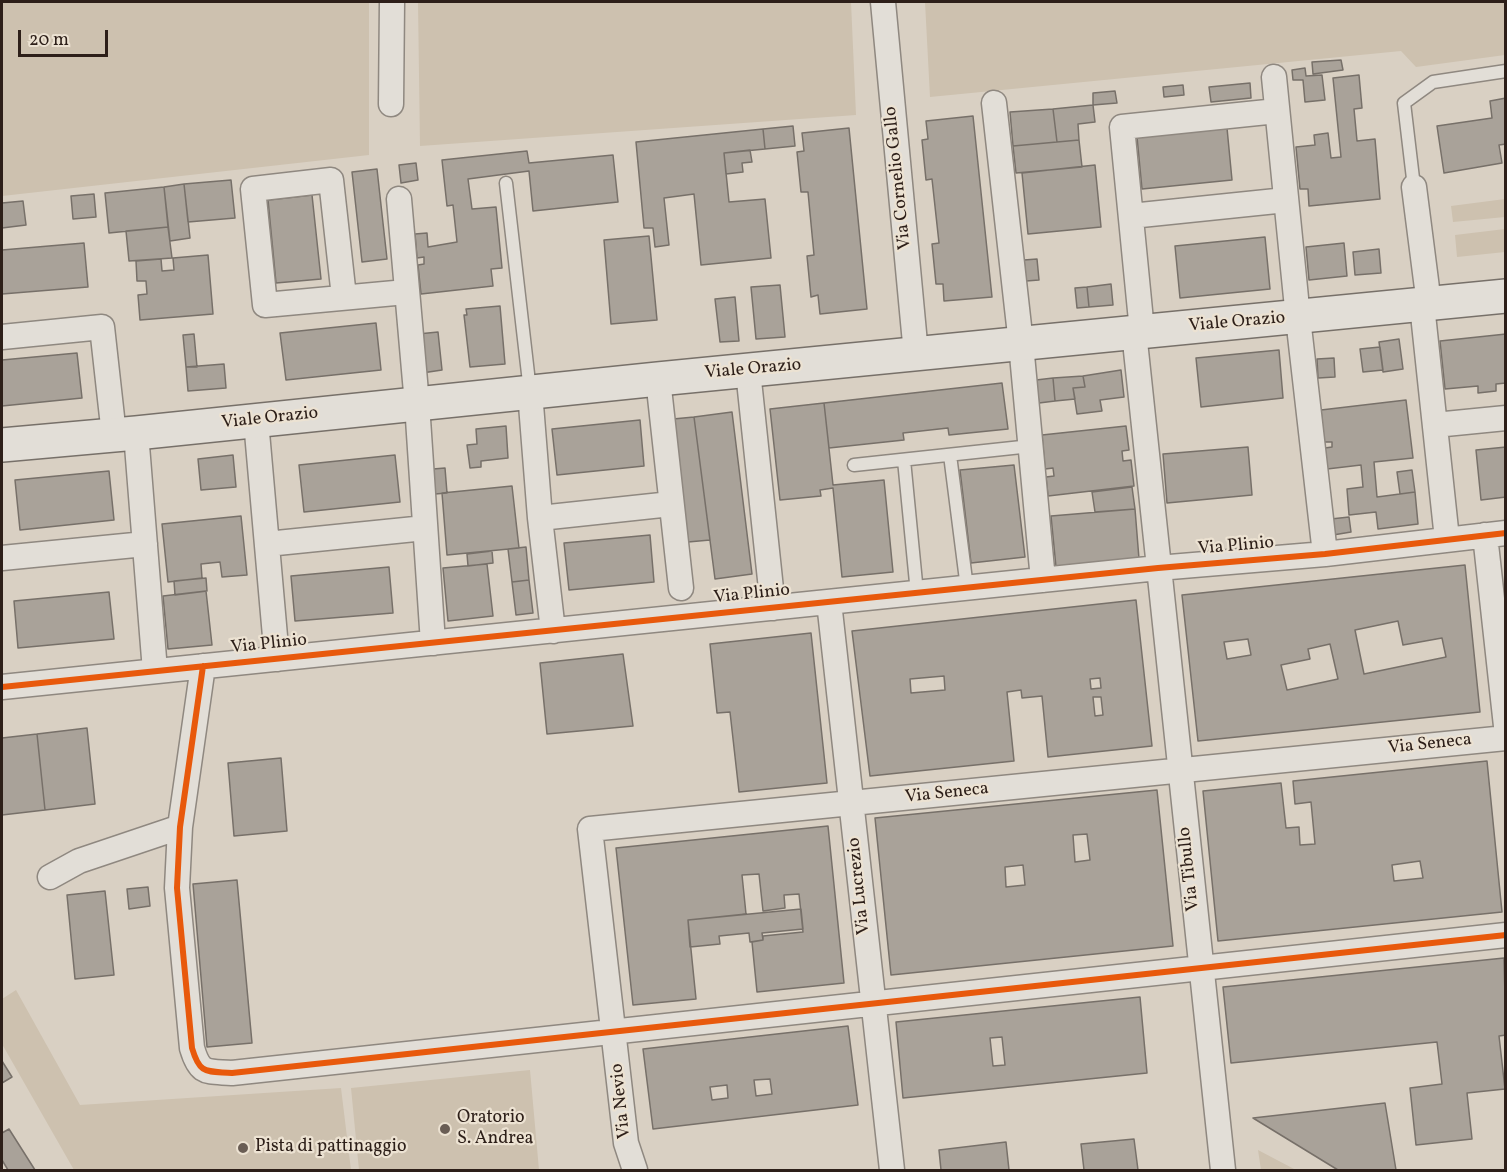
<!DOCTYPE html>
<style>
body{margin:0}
#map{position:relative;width:1507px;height:1172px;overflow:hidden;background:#d9d0c3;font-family:Vollkorn,serif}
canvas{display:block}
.frame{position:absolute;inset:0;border:3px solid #2d1f19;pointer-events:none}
.scale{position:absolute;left:18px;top:30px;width:90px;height:27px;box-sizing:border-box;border:3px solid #2d1f19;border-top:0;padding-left:8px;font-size:18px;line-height:21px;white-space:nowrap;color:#2d1f19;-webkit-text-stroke:4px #ece2d2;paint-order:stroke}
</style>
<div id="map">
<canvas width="1507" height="1172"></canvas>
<div class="frame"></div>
<div class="scale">20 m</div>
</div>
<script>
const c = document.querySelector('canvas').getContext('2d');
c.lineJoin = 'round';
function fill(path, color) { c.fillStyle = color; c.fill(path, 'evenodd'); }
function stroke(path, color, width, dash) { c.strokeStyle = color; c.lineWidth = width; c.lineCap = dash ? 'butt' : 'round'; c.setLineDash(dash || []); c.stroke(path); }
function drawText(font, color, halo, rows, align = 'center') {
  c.font = font + ' Vollkorn,serif'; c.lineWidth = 4.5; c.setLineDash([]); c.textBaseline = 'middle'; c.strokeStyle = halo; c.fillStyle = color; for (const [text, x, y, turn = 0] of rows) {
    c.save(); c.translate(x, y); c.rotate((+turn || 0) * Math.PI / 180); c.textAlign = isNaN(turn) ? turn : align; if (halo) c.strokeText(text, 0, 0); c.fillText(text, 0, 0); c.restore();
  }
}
const green = new Path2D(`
 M2,2H369V155L2,196Z
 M418,2H851L856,115L420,146Z
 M925,2H1505V55L1416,67L1401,51L930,97Z
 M1505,199V217L1453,222L1451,206Z
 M1505,229V252L1457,257L1455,235Z
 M16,990L80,1105L341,1088L351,1170H74L2,1044V999Z
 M530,1070L539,1170H359L351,1088Z
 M1258,1150L1296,1170H1261Z`);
const building = new Path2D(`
 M1341,60L1343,70L1313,74L1312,62Z
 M1305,68L1306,76L1322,75L1325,100L1305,102L1303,80H1293L1292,70Z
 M1359,75L1362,108L1354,109L1357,141L1375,139L1380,199L1309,206L1308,189H1300L1296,147L1315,145L1314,135L1328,133L1331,158L1341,157L1333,78Z
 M1250,83L1251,98L1211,102L1209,87Z
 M1183,85L1184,95L1164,97L1163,87Z
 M1115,91L1117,103L1093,105V93Z
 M1506,98V144L1499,145L1502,163L1444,173L1437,126L1492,118L1490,101Z
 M1093,105L1095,122L1078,124L1079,140L1057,142L1053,109Z
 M1053,109L1057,142L1013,146L1010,112Z
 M973,116L992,297L944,301L943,284H936L932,244L939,243L932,179L926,180L922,140L928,139L926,121Z
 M793,126L795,146L765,149L763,129Z
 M849,128L867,309L820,314L818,295L811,297L807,256L814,255L808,192H801L797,152L804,151L802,133Z
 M1227,128L1232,180L1142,189L1137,137Z
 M763,129L765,149L724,153L729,202L765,199L771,258L701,265L694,194L664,198L669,245L655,247L653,228H644L636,142Z
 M1079,140L1082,167L1016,173L1013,146Z
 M750,150L752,162L742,163L743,172L726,174L724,153Z
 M527,151L529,163L613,155L618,202L533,211L529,171L468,179L472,209L496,207L502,268L491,269L493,286L421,294L418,265L424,264V257L417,258L415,234L427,233L428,247L457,242L453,205L447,206L442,160Z
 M416,163L418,180L401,183L399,165Z
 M1095,165L1101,227L1028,234L1022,173Z
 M377,169L387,259L362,262L352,172Z
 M231,180L235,218L188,222L184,184Z
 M184,184L190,238L170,241L164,187Z
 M164,187L168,227L109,233L105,193Z
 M94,194L96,217L73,219L71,196Z
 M312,195L321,279L276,283L268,200Z
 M23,201L26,225L2,228V203Z
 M168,227L172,258L129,261L126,231Z
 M649,236L657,320L611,324L604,240Z
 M1265,237L1270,289L1180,298L1175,246Z
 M84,243L88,287L2,294V250Z
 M1344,243L1347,276L1309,280L1306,247Z
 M1379,249L1381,273L1355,275L1353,252Z
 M208,255L213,314L140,320L138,295L147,294L146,281H137L136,261L161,259L162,271L174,270L173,258Z
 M1037,259L1039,280L1026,281L1024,260Z
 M1111,284L1113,305L1089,307L1087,287Z
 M780,285L785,337L756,339L751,287Z
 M1087,287L1089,307L1077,308L1075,288Z
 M735,297L739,341L720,342L715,299Z
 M500,306L505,364L470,367L464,315H467L466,309Z
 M376,323L381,370L286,380L280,333Z
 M438,332L442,370L422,373L418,334Z
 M194,334L197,367H186L183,335Z
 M1506,334V383L1496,384V391L1478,393V386L1445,389L1440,341Z
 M1399,339L1403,369L1383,372L1379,342Z
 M1380,347L1383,370L1363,372L1360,349Z
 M1279,350L1283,398L1201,407L1196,358Z
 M77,353L82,398L2,406V360Z
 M1334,358L1335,377L1318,378L1317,359Z
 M224,364L226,388L188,391L186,367Z
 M1121,370L1124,397L1100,400L1102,411L1077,414L1073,388L1085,387L1083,376Z
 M1083,376L1085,387L1073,388L1075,399L1055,401L1053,378Z
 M1053,378L1055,401L1039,403L1036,380Z
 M1002,383L1008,429L949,435L948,428L903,433L904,440L829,448L824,403Z
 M1406,400L1413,458L1374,462L1377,497L1415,492L1418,524L1378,529L1376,512L1349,515L1347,489L1363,487L1361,465L1327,469L1325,448L1332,447V442H1324L1321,410Z
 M824,403L833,485L884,480L893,572L842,577L833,488L820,490L821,496L780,500L770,409Z
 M732,412L752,574L715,579L694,417Z
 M694,417L710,540L688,542L673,419Z
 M640,420L644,466L557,475L552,429Z
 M506,426L508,458L481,461V467L470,468L467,445L477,444L476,429Z
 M1126,426L1129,450L1122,451L1123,461L1131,460L1134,486L1048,496L1046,477L1054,476L1053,468L1045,469L1042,435Z
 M1248,447L1252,495L1167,503L1163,454Z
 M1506,447V497L1481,500L1476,450Z
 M233,455L236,487L201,490L198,459Z
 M395,455L400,502L304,512L299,465Z
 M1014,465L1025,557L971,563L960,470Z
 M445,468L447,493L435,494L433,469Z
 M1412,470L1415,492L1400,494L1397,472Z
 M109,471L114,520L20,530L15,480Z
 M512,486L519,548L447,555L442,493Z
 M1132,487L1135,509L1095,512L1092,492Z
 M1135,509L1139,559L1056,567L1051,516Z
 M241,516L247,575L222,577L220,562L201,564L202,578L168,582L162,524Z
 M1349,517L1351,532L1333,535L1331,519Z
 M650,535L654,582L569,590L564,543Z
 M526,547L529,580L512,582L508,549Z
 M492,551L493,563L468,566L467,554Z
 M487,564L493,616L448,621L443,568Z
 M1465,565L1480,712L1198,741L1182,595ZM1398,621L1403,645L1442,638L1446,657L1364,674L1355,630ZM1248,639L1251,655L1227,659L1224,642ZM1330,644L1338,679L1287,690L1281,665L1310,659L1308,649Z
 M389,567L393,613L295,621L291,576Z
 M206,578L207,591L175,595L174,581Z
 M529,580L533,613L516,615L512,582Z
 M206,591L212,645L168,649L163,596Z
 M109,592L114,639L18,648L14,601Z
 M1136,600L1152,746L1048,757L1042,696L1022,698L1021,690L1007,692L1014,761L870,776L852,631ZM944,676L945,690L911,693L910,679ZM1100,678L1101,688L1091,689L1090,679ZM1093,697H1101L1103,715L1095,716Z
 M811,633L827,783L739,792L730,712L717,713L710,644Z
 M623,654L633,726L547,734L540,663Z
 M87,728L95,804L45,810L37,734Z
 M37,734L45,810L2,815V738Z
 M281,758L287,831L234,836L228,763Z
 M1487,761L1502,912L1218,941L1203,791L1281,783L1286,828L1299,827L1300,845L1315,844L1311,802L1295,804L1293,781ZM1420,861L1423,878L1394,881L1392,865Z
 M1157,790L1173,946L891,975L875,818ZM1087,834L1090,860L1075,862L1073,835ZM1023,865L1025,885L1006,887L1005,867Z
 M828,826L844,983L757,992L752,942L763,940V936L803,932L799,894L784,895L785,908L763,911L759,874L742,875L746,914L688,920L696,999L633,1005L616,848Z
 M237,880L252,1043L207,1047L193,884Z
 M148,887L150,906L129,909L127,889Z
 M105,891L114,975L75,979L67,895Z
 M801,909L803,929L762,933L763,940L750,942L749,933L719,936L720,944L690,947L688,920Z
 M1504,958L1506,1035L1499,1036L1505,1089L1467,1093L1472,1139L1416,1145L1410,1088L1442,1084L1437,1042L1231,1063L1223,987Z
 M1140,997L1147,1073L903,1098L896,1022ZM1002,1037L1005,1065L993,1066L990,1038Z
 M848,1026L858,1105L653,1129L643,1049ZM770,1079L772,1094L756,1096L754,1080ZM727,1085L728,1098L712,1100L710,1087Z
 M2,1061L12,1077L2,1083Z
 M1385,1103L1396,1170H1338L1253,1118Z
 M9,1129L35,1170H8L2,1160V1133Z
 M1134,1139L1138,1170H1084L1081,1144Z
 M1006,1142L1009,1170H941L939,1150Z`);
const lane = new Path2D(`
 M506,183L530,391
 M1414,187L1404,103L1433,82L1506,71
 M950,455L967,588
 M904,460L917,593
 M854,465L1031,446`);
const street = new Path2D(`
 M883,2L916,354
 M1274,77L1298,318L1325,554
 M994,103L1021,344L1043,580
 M391,104L392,2
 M1414,187L1429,304
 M399,199L417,404L433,643
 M1131,216L1286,200
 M344,297L331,180L253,189L265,305L406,292
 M1422,305L1447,539
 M1142,331L1122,127L1277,111
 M1134,332L1223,1170
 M2,337L102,327L114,435
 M748,371L773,608
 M658,379L681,588
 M530,392L540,518L553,631
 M256,421L277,659
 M1435,425L1506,418
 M136,433L155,671
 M540,518L671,504
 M1485,535L1506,726
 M267,544L425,528
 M2,558L145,544
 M829,602L892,1170
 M203,666L180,827L177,888L192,1048C200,1075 206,1071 232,1073L1506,935
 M2,687L1158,568L1325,554L1506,533
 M50,877L79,861L180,827
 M635,1170L626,1143L590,829L1506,738`);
const secondary = new Path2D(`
 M2,445L136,433L658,379L1506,296`);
const cycleway = new Path2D(`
 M203,666L180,827L177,888L192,1048C200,1075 206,1071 232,1073L1506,935
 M2,687L1158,568L1325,554L1506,533`);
const markers = [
 [445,1129,6,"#695d54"],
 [243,1148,6,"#695d54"]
];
const streetNames = [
 ["Via Cornelio Gallo",899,178,-96],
 ["Viale Orazio",1237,323,-5],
 ["Viale Orazio",753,370,-5],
 ["Viale Orazio",270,419,-6],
 ["Via Plinio",1236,547,-5],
 ["Via Plinio",752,595,-6],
 ["Via Plinio",269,645,-6],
 ["Via Seneca",1430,745,-6],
 ["Via Seneca",947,794,-6],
 ["Via Tibullo",1190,869,-96],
 ["Via Lucrezio",860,886,-96],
 ["Via Nevio",622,1101,-96]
];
const poiNames = [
 ["Oratorio",457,1119],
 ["S. Andrea",457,1140],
 ["Pista di pattinaggio",255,1148]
];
fill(green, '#cdc1af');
fill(building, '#a9a299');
stroke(building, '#777069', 1.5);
stroke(lane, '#8f8880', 15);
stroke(street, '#8f8880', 27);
stroke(secondary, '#777069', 36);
stroke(lane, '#e2ded7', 12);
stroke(street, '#e2ded7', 24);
stroke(secondary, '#e2ded7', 33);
stroke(cycleway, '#e8590c', 6);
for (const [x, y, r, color] of markers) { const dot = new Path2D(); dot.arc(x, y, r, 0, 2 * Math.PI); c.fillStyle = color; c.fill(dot); stroke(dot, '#ece2d2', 2); }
drawText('18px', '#2d1f19', '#ece2d2', streetNames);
drawText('18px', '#2d1f19', '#ece2d2', poiNames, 'left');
</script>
